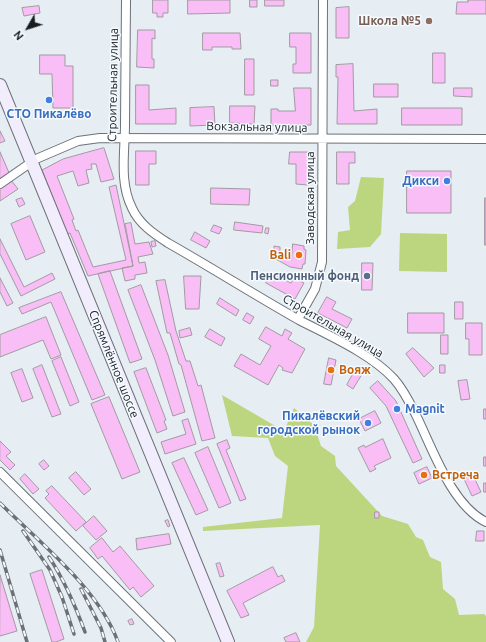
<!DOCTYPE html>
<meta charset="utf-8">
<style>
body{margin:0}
#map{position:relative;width:486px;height:642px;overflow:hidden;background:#e6edf3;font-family:Ubuntu,sans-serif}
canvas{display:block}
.north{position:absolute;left:8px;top:8px;width:40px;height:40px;-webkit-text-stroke:3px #f4faff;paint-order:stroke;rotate:231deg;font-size:11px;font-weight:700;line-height:16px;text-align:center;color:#1a1d1f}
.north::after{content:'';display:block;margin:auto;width:14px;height:18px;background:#1a1d1f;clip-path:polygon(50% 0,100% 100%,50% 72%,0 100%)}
</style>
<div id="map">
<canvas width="486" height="642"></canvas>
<div class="north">N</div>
</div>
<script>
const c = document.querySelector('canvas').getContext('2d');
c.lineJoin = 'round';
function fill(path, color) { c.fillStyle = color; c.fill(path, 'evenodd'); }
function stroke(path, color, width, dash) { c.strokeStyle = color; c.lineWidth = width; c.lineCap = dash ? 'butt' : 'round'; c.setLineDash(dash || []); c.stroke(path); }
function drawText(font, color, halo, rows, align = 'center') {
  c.font = font + ' Ubuntu,sans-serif'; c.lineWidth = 3; c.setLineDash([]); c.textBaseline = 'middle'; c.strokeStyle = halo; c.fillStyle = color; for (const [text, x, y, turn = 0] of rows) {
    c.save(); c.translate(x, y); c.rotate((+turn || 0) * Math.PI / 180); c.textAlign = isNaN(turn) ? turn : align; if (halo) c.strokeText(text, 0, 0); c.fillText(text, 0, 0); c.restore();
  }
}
const green = new Path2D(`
 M361,177L384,178L381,234L370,247L337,249L338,232L350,230L348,207L355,201Z
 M400,233L447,234V272L399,271Z
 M222,395L284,431L294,408L314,425L321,446L335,456L336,466L382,516L408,524L416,537L423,540L430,557L441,562L443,589L455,599L459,615L484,614L486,616V642H306L314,627L320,525L203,531V527L282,518L288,466L275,456L268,438L232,436Z`);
const building = new Path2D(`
 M153,0H168V13H163V17H157V13H153Z
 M188,0H230V13L188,14Z
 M250,0H257V7H250Z
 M265,0H284V6H265Z
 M468,0H486V14H456L457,2H468Z
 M39,6L40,13L24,16L22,8Z
 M349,7V38H336V8Z
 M138,30H155V39L152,38V59H154V68L137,67Z
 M203,33H240L241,49H232V47H212V50H203Z
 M290,33H311V73H293V64H296V47H290Z
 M433,53H445V83H433Z
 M40,55H65V66H73V108H53L52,74H40Z
 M245,59H254V95H245Z
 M353,64L354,111L377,109V124H337L338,77H336V65Z
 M271,80H278V86H271Z
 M374,84H398V97H374Z
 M136,85H149V110L176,108V124H136Z
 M294,88H311V125H271V109H278V111H295Z
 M454,88H472V97L454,96Z
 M230,106H255L254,124L230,123Z
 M214,107L215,125L190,126V108Z
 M402,108H462V125H402Z
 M0,131L5,141L0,143Z
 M104,148L114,179L101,182L96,164H91L92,169L86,170L89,183L78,186L73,171L57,176L74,219L72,220L76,231L78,230L93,267L126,260L109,187L116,185L133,266L88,276L70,233L67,234L42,170L63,159Z
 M136,151H156V164H149V185H136Z
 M0,152L10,175L0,179Z
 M290,152H309L308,185L296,184V164H289Z
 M337,152H355V163H349V184H337Z
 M407,171H451V213H407Z
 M11,180L18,189L0,201V187Z
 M211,188L250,189L249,205L211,204Z
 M22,198L25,204L19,207L16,200Z
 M485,198H486V245H485Z
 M30,216L45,252L26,260L11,224Z
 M235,222L263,226L262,233L234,230Z
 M131,223L135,244L149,242L153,254L138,257L139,263L145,262L147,273L135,275V279L125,281L122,268L133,266L125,224Z
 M214,225L222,228L219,234L211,231Z
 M266,228H269L268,234L265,233Z
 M195,232L210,241L206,248L191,240Z
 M0,239L24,287L52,273L55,279L21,296L0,254Z
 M155,241L156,246L152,247L151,242Z
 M293,244L304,246V249L306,250L305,264H303L302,269L290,267L274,258V246L280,247V253L291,260Z
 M362,263H373L372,290H362Z
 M110,271L142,359L130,363L98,274Z
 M272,273L291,283L294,278L304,283L295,299L266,283Z
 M184,276H201L199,309H186Z
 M0,278L13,303L7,306L0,292Z
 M165,280L176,331L186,361H190L198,386L201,385L215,438L202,441L181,365L179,364L170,333H167L156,281Z
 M141,285L168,355L185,412L173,416L155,360L128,290Z
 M61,292L105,395L92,400L51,302L22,314L19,308Z
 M327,297L336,302L332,309L352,319L347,328L318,313Z
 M220,298L239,310L236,316L217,304Z
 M455,302H463V319H455Z
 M247,313L254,317L250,324L243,320Z
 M408,313H444V333H408Z
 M46,317L61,355L51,359L43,340L0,357V335Z
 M466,323H482V355H469V339H466Z
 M266,327L282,336L285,329L292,333L288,339L305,349L292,373L282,370L283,368L279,365L268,385L234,366L241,354L260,365L271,346L259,339Z
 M190,328L192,335L180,338L179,331Z
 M210,329L225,338L221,346L205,337Z
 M441,335H448V354H441Z
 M413,348L434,368L424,377L406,354Z
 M61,357L79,402L70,406L52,361Z
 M329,358L336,360L331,385L324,384Z
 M42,365L61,414L52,417L33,369Z
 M440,365H445V373H440Z
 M357,367L364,371L353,389L347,385Z
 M146,368L166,420L164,421L167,429L157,433L134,372Z
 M22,369L33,398L22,402L11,373Z
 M467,380L470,399L461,400L458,381Z
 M378,381L396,401L422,459L413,463L386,406L370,388Z
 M109,397L140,472L122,479L91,404Z
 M484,409H486V419H484Z
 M375,411L381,423L365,431L359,419Z
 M188,419L196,444L165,454L161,442L186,434L182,421Z
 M383,439L391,458L374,466L376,469L370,472L358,448L364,445L365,447Z
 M227,440L230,448L226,450L246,499L240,501L217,444Z
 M0,441L11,452L6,456L15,465L10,470L0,460Z
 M208,447L231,503L219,508L195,453Z
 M484,457H486V466H484Z
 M184,458L208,510L196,515L172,463Z
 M44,460L49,466L44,470L39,464Z
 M427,467L432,478L419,484L414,473Z
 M76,472L91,489L84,495L69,478Z
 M25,474L39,489L33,494L20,479Z
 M473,475L481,492L472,496L464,479Z
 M484,483H486V492H484Z
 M52,486L86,522L76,531L45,498L49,494L46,491Z
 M375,512H379V518H375Z
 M94,516L107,531L96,540L83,526Z
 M168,520L170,526L168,527L165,521Z
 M477,531H484V541H476Z
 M169,534L171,544L137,550L136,539Z
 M102,538L113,552L120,546L154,586L141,597L133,587L130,590L102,556L98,559L90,548Z
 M220,563L224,576L220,577L216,564Z
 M273,567L278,577L282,575L285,581L243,603L249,615L241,618L227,591Z
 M42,570L64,639L56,642H52L30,574Z
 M0,575L17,631L0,636Z
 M132,619L134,624L130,625L128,621Z
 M296,633L300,642H286L284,638Z`);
const minor = new Path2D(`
 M126,0C126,41 125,83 125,124C125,153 119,182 132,208C139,224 154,234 168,243C212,268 255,295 299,320C330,336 371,354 394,379C403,389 409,401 415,413C432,447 451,505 486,522
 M0,184L36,159L78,141L100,138L486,139
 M298,319L315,289L322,262L323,0
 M0,472L171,642`);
const secondary = new Path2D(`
 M0,85L228,642`);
const rail = new Path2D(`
 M0,503C40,543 99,589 118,642
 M23,531L50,570L62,597L74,634
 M0,550L27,642
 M49,557C65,581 75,605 85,632
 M81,589L101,628L105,642`);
const markers = [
 [429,21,4,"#8d6e63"],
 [49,100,4,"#3f7fe0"],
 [447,181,4,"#3f7fe0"],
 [299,255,4,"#e8710a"],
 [367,276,4,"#5c6f8a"],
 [331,370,4,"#e8710a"],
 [397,409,4,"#3f7fe0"],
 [368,423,4,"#3f7fe0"],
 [424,475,4,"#e8710a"]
];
const educationNames = [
 ["Школа №5",421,21]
];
const streetNames = [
 ["Строительная улица",113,85,-89],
 ["Вокзальная улица",257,127,1],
 ["Заводская улица",310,198,-90],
 ["Строительная улица",333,326,30],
 ["Спрямлённое шоссе",114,364,68]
];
const shopNames = [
 ["СТО Пикалёво",49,114,"center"],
 ["Дикси",439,181],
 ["Magnit",405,409,"left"],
 ["Пикалёвский",360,416],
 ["городской рынок",360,430]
];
const foodNames = [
 ["Bali",291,255,"right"],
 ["Вояж",339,370],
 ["Встреча",432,475]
];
const serviceNames = [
 ["Пенсионный фонд",359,276]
];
fill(green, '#bbd67f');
fill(building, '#f9bef6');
stroke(building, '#a19ba0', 1);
stroke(minor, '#6c7278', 10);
stroke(secondary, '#6c7278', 14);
stroke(minor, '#fff', 8);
stroke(secondary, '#f2edfd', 12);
stroke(rail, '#6d7175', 3.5);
stroke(rail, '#f4faff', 2, [6]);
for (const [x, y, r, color] of markers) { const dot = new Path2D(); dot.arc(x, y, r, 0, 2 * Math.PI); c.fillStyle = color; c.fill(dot); stroke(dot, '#f4faff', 1.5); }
drawText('bold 12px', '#785e54', '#f4faff', educationNames, 'right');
drawText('12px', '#1a1d1f', '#f4faff', streetNames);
drawText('bold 12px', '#366cbe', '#f4faff', shopNames, 'right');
drawText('bold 12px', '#c56008', '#f4faff', foodNames, 'left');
drawText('bold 12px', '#4e5e75', '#f4faff', serviceNames, 'right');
</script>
